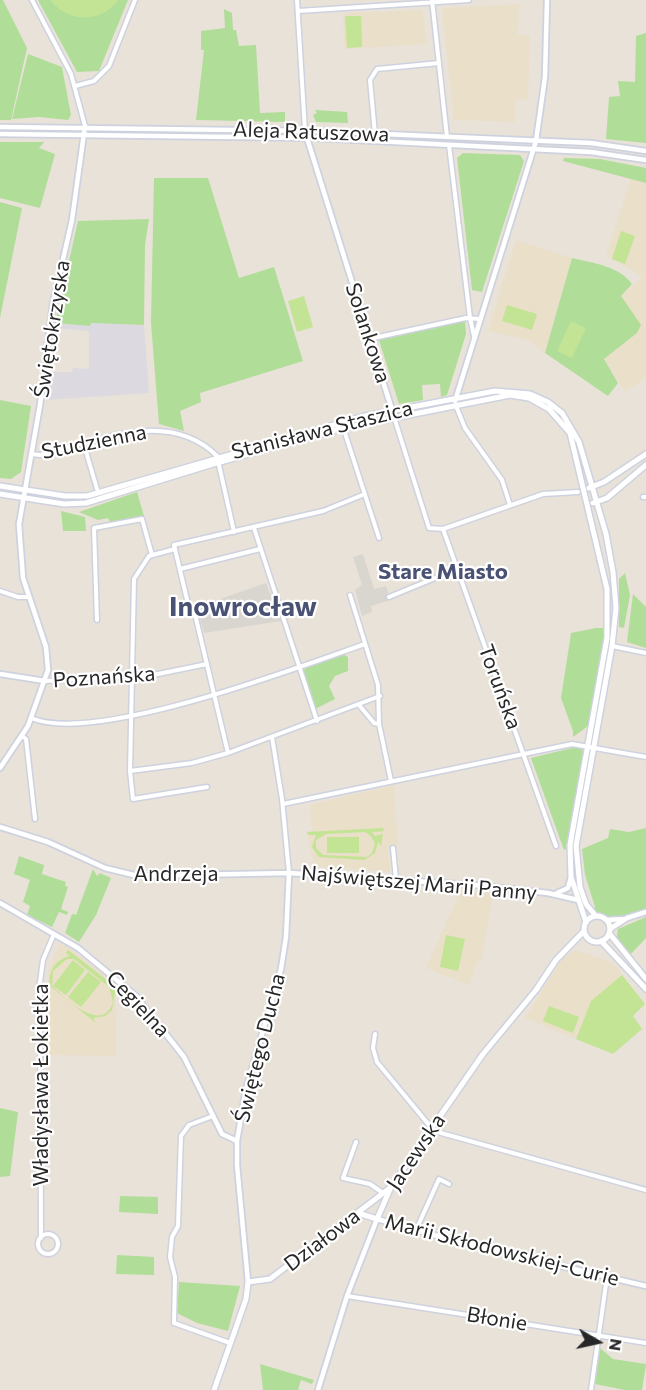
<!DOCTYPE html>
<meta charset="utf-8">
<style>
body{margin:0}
#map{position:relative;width:646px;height:1390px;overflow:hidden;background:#e9e2d9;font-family:Commissioner,sans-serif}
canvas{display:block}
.north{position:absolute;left:568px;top:1312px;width:60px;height:60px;-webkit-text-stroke:4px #fff;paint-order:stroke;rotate:99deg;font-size:16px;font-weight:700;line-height:24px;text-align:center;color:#272727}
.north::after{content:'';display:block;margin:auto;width:21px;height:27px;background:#272727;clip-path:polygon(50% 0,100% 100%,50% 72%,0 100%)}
</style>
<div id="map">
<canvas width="646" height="1390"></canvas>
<div class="north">N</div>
</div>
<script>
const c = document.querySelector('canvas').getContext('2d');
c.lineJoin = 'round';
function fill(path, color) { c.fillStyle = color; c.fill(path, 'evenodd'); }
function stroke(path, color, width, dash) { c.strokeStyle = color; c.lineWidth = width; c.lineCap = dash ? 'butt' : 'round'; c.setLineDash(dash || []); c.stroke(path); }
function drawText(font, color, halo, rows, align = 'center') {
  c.font = font + ' Commissioner,sans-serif'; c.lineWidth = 4.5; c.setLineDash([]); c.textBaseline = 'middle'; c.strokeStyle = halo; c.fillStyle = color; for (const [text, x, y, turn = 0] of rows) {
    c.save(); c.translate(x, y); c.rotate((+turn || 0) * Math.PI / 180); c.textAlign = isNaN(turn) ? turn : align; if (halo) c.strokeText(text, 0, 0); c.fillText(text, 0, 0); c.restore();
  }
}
const industrial = new Path2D(`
 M55,323L90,326V323L144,325L149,393L46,400L50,372H72L73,368L89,369V331L55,328Z`);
const education = new Path2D(`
 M519,4L518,35H530L528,99L515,100V122L454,120L442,8Z
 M422,10L427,44L344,49L343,13Z
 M631,178L646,183V377L626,392L604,359L637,333L621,296L643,277L606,256Z
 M516,240L572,258L545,353L527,340L488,331Z
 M394,785L398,847L388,849L390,872L314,866L307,832L312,831L310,805Z
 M461,890L493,894L481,962L478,961L469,985L426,968Z
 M60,943L72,950L116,984V1056L48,1055V972Z
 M575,950L613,963L622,975L591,1001L576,1039L525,1018L563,958Z`);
const green = new Path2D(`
 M0,0H3L27,48L11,120H0Z
 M38,0H128L99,71L77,72Z
 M224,9L232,13L233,30H236L239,46L256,45L260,113L285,112V122L196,120L204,50H201V31L225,28Z
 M646,33V143L606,139L609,97L620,96L618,81L635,82L636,36Z
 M28,54L62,67L71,115L68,120L39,117L12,119Z
 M315,110L347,112L348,123L316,122L313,115L317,113Z
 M0,142H44L39,148L55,154L40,208L0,198Z
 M463,153L520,155L524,161L482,292L472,290L457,158Z
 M564,158L600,159L646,168V183L563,161Z
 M154,178H208L239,278L274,267L303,361L200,393L201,402L180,411L184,431L159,424L151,323Z
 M0,202L22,208L0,318Z
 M149,219L145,245L144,325L91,323L90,326L55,323L78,221Z
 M572,258C593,263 619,266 632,284L621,296L641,325L637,333L604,359L618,383L608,396L545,353Z
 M465,321L466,334L447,395L441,397L440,384L422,385L423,400L399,404L379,340Z
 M0,400L31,406L21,472L11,479L0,478Z
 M137,492L144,516L110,522L108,518L98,520L79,512Z
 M61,511L85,517L86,531H63Z
 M625,573L630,595L624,628L619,627V579Z
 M633,594L646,607V648L627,642Z
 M596,628H606L588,726L573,737V731L561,698L570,640L571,633Z
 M343,654L348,657V671L335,676L329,686L335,699L315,709L303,671L307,667Z
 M576,747L582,749L583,753L566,849L564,850L531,758Z
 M646,828V909C626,916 611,922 592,910L595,907L585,875L582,849L608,838L610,829L629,832Z
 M19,856L44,865L42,874L66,882L65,886L68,887L61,909L68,912L67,915L59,912L52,927L27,915L30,906L23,902L30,880L14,874Z
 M93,869L97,876L100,873L111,878L96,915L79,942L65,933L72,914L76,915Z
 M646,917V938L629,956L616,942L618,929Z
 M0,1108L18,1112L10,1176L0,1177Z
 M120,1196L158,1197V1214L119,1212Z
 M117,1255L154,1257V1275L116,1274Z
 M179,1282L240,1286L228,1331L197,1323L177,1313Z
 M600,1348L613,1359L646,1364L642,1390H625L595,1384Z
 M260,1364L314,1380L312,1384L301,1380L298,1390H263Z`);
const pitch = new Path2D(`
 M50,0H118C100,24 69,23 50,0Z
 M345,16H361L362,47L347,48Z
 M621,231L635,236L625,264L612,259Z
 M304,296L313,327L297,332L288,301Z
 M507,305L537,314L532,330L502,321Z
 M571,321L586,328L572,358L557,351Z
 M383,828L384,831L372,832L375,836L383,834L381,846L378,842L375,853L364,860L319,857L312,847L316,835H308L307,832ZM365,832L371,836L375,844L372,853L367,857L323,855L316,848V840L326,834Z
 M327,837H359V853H327Z
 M446,935L465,939L458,971L440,967Z
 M68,950L116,987L112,1010L105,1016L93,1018L96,1023L50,986C48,971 55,960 70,956L66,953ZM67,959H74L109,987L113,1002C103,1035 66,999 52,986L53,971Z
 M73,960L85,970L66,995L53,986Z
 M88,972L101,982L81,1007L68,997Z
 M622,975L645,1004L633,1016L642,1029L613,1054L576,1039L591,1001Z
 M549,1006L579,1017L573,1033L543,1021Z`);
const plaza = new Path2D(`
 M363,554L374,589L386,586L390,600L371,606L372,612L362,616L355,590L362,585L353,557Z
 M266,583L281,621L204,633L197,607Z`);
const minor = new Path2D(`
 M32,0L71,74L85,126
 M297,0L305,131
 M432,0L447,137
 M298,11L469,0
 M75,86L94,81L109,66L135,0
 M375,134L370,80L377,69L439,63
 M449,145L470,318L474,336
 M369,339L466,318L480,319
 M456,406L465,428L502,480L510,505
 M394,417L429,528L443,529L543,494L578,492
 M343,427L379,538
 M84,445L97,489
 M31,454L40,455C98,441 168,408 217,456L234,532
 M643,497H646
 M254,528L317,721
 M443,529L556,846
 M175,549L149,556L134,579L130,771L133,799L207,787
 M180,569L260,549
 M0,591L18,597H29
 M350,595L378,685L379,724L391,781
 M389,597L457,569
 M97,620L94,528L142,519L152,555
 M612,646L646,653
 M45,681L153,675L207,664
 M359,705L374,723L379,724
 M31,718C94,745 296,668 365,644
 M22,736L26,739L35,819
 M272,737L282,799L289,873
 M228,753L194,610L189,608L174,545L323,511L365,494
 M130,771L192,763L228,753L380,696
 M283,804L572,744L646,757
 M393,848L396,879
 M375,1034L373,1048L377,1062L434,1131L646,1190
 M213,1116L189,1125L181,1136L178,1226L172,1237L170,1257L175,1277L174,1323L230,1343
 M356,1142L343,1178L370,1184L383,1193
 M416,1230L439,1179L449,1184
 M38 1244a10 10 0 1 1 20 0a10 10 0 1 1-20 0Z
 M41,1238L40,982L43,960L54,934
 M347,1296L646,1343
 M591,1390L607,1277`);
const tertiary = new Path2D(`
 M0,127L314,131L591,143L646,151
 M0,134L315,138L591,152L646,160
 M307,138L392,410
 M455,401L536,141L545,77L547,0
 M0,674L45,681
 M0,768L28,726L48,670L46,647L23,578L19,524L40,405L53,303L72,220L85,126
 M0,827L48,842L105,868L138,876L289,873L474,885L548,893L578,900
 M557,893L568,888L571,877
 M0,903L78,948L136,996L184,1057L222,1134L237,1141
 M607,920L625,919
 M610,929L627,918L646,912
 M248,1282L237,1165V1141L246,1089L281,969L286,937L289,873
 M318,1390L347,1296L377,1219L452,1240L646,1286`);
const secondary = new Path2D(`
 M0,486L65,496H87L365,416L495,391L530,394L548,402L562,413L579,442L606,534L613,572L616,608L612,646L576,846L580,887L586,904L595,915
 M589,488L604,482L646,454
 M0,494L64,504L86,503L213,464L343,428L510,395L529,398L549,409L570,433L607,589V638L570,845L571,877L586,922
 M593,503L607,498L646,465
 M584 929a13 13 0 1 1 26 0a13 13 0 1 1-26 0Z
 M609,933L646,979
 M601,941L646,989
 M358,1213L377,1219L391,1187L483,1054L536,990L556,960L584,931
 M214,1390L246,1299L248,1282L270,1279L390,1188`);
const streetNames = [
 ["Aleja Ratuszowa",311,132,2],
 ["Świętokrzyska",52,329,-81],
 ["Solankowa",368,333,72],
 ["Stanisława Staszica",322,430,-14],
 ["Studzienna",94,442,-11],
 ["Poznańska",104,677,-4],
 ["Toruńska",500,687,70],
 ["Andrzeja",176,874],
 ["Najświętszej Marii Panny",419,883,5],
 ["Cegielna",138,1004,47],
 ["Świętego Ducha",260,1048,-76],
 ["Władysława Łokietka",41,1085,-90],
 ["Jacewska",416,1152,-56],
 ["Działowa",322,1240,-37],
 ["Marii Skłodowskiej-Curie",502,1250,14],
 ["Błonie",497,1319,9]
];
const neighbourhoodNames = [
 ["Stare Miasto",443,572]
];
const districtNames = [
 ["Inowrocław",243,607]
];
fill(industrial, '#dcd9e1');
fill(education, '#eadfc9');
fill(green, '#b0dd98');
fill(pitch, '#c2e494');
fill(plaza, '#d9d5cf');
stroke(minor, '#ced2df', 7);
stroke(tertiary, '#ced2df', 8);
stroke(secondary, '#ced2df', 8);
stroke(minor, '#fff', 4);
stroke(tertiary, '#fff', 4.5);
stroke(secondary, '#fff', 5);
drawText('21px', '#272727', '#fff', streetNames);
drawText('bold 22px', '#4a5274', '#fff', neighbourhoodNames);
drawText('bold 27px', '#4a5274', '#fff', districtNames);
</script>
